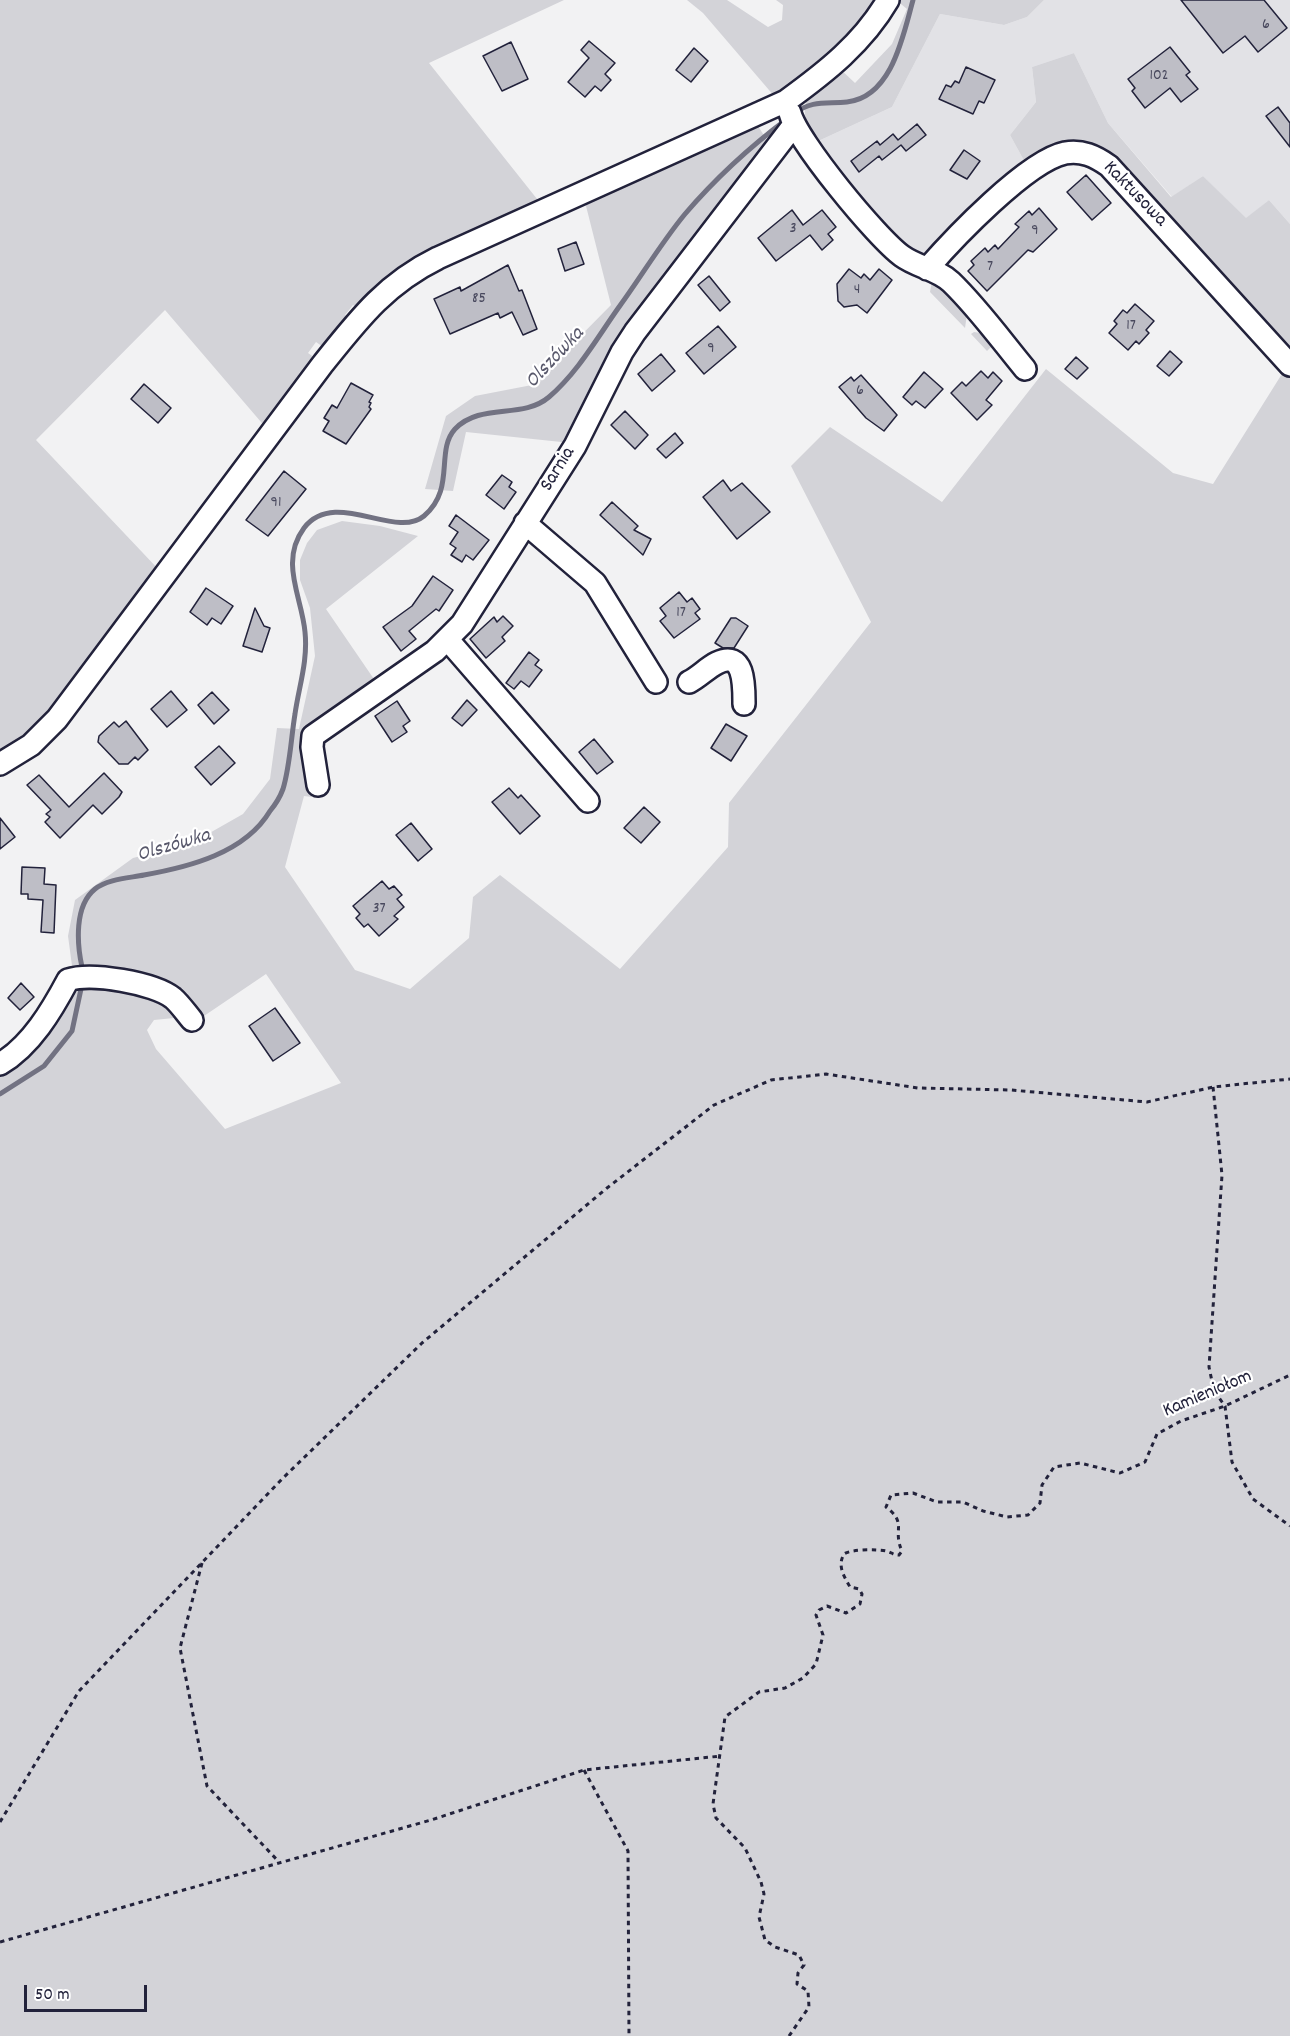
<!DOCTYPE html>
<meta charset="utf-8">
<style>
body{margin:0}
#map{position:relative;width:1290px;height:2036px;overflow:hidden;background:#f2f2f3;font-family:Dekko,sans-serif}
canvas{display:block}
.scale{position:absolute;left:24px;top:1985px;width:123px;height:27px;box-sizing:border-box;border:3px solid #22223b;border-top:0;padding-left:8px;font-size:18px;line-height:21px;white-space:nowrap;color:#22223b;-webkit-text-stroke:4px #fff;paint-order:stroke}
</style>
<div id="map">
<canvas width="1290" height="2036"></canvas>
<div class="scale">50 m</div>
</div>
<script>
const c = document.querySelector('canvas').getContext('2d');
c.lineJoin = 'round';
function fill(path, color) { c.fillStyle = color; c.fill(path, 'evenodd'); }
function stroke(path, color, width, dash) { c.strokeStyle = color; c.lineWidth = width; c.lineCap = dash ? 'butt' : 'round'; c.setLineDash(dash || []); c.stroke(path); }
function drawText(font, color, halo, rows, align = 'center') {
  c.font = font + ' Dekko,sans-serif'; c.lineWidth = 4.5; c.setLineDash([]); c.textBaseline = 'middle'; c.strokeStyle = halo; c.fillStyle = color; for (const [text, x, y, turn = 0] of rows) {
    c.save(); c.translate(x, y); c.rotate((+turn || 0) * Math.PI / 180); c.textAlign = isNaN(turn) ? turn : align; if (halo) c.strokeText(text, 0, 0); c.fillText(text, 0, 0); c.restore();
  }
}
const built = new Path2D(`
 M1044,0H1290V224L1269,200L1246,219L1203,176L1172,197L1108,123L1074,53L1032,67L1036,102L1010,135L1027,166L927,256H920L899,247L814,143L892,107L940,14L1004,25L1027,17Z`);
const green = new Path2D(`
 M0,0H564L429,63L541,204L359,309L353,305L345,315L350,319L326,349L316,342L308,353L318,360L267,429L165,310L36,440L160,571L61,705L0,759Z
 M687,0H727L768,27L782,20L783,5L776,0H881L855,37L775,97L703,13Z
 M896,0H1044L1027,17L1004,25L940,14L892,107L814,143L804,126L808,124C796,98 820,82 838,67L855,83L892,44L907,9Z
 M1074,53L1108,123L1171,197L1203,176L1246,218L1269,200L1290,224V360L1104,157L1027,166L1010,135L1036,102L1032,67Z
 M755,121L771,147L571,443L466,432L453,491L425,489L446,416L475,396L532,385L611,305L584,198Z
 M935,278L967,314L965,328L930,292L932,281Z
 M974,332C983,333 992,338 991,347L987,351L971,334Z
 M1046,369L1173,473L1213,484L1285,369L1290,373V2036H0V1070L74,982L149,990L177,1011L174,1018L154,1020L147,1030L156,1049L225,1129L341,1083L266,974L201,1018L176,995L73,973L68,936L75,900L133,858L192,843L243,814L270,779L277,728L299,729L315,656L310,608L300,580V560L307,543L317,530L342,521L380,526L418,536L326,609L378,685L309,741L312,797L304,796L285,867L355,970L410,989L469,938L473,897L500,875L620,969L728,847L729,803L871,622L791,466L830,427L942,502Z`);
const stream = new Path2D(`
 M795,113C812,100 826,104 847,102C892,97 903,36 913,0
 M82,967C77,944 74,906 95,889C107,879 129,878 144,875C189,867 245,853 270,811C275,805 280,797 283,789C290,766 291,738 295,714C299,686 308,661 305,632C302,597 279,562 304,528C335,488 395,540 424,516C456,489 435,451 455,429C481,402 522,420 549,397C578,372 597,338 619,307C641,277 661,243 685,214C715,179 751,146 787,119
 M0,1094L44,1066L72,1031L81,989`);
const building = new Path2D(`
 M1181,0H1264L1287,28L1258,52L1245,36L1223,53Z
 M589,41L615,63L605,74L611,80L601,91L595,86L585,97L568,82L589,58L581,50Z
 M511,42L528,79L502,91L483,56Z
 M1170,47L1190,72L1186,75L1198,89L1181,102L1170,88L1145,108L1132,91L1135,88L1128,79Z
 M694,48L708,61L691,82L676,70Z
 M966,67L995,80L984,103L979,101L973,114L939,99L946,85L951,87L955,81L959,83Z
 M1278,107L1290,123V147L1266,116Z
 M917,124L926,135L906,151L901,145L882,160L879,156L859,172L851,161L877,141L880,145L893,134L898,140Z
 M964,150L980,161L967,179L950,170Z
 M1086,175L1111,203L1092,220L1067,192Z
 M1039,208L1057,229L1033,252L1028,250L987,291L968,271L974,265L971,261L985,248L988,252L995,245L998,249L1019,227L1015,224L1029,211L1032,215Z
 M792,210L803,225L822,210L836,227L828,234L833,240L822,250L810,235L776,261L758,238Z
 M576,242L584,264L565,271L558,249Z
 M508,265L519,291L522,290L537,329L523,335L512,312L500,318L498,313L450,334L434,299L460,287L461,291Z
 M849,269L861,278L864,274L870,280L879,269L892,280L867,313L857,305L844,307L838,301L837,284Z
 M709,276L730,302L720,311L698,285Z
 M1135,304L1154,321L1146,330L1149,333L1139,344L1136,341L1128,350L1109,333L1117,324L1114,321L1123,310L1127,313Z
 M718,326L736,347L704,374L686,353Z
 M1170,351L1182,362L1169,376L1157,366Z
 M661,354L675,371L652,391L638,374Z
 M1076,357L1088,368L1077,379L1065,369Z
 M981,371L988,378L993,372L1002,381L986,400L992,405L977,420L951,393L962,382L966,386Z
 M924,372L943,389L925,408L916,401L912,405L903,397Z
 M861,375L897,415L884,431L866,418L839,387L851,377L854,381Z
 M351,383L373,395L369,402L371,403L369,407L371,409L346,444L323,431L329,421L324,418L332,405L337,408Z
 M144,384L171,408L158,423L131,399Z
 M625,411L648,435L635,449L611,425Z
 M675,433L683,443L666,458L657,449Z
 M284,471L306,489L268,536L246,520Z
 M502,475L512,482L509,487L516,492L504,509L486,495Z
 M723,480L731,491L742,483L770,512L737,539L703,497Z
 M612,502L638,526L634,530L651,539L643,555L600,515Z
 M456,515L489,540L473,560L466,555L462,562L451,555L456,548L450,544L458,532L449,526Z
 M433,576L453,590L439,611L436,609L409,631L416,639L401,651L383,627L412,606Z
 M206,588L233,606L221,624L212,618L207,625L190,612Z
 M679,592L687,602L692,598L700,609L695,613L700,619L674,638L660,621L666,616L660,608Z
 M255,608L264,626L270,628L262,652L243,646Z
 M503,616L513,626L502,637L505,641L486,658L470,639L494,617L497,622Z
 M731,618H736L748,626L734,648H723L715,643Z
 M529,652L539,660L535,665L542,670L529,687L521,681L514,689L506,683Z
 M171,691L187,710L167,727L151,709Z
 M212,692L229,710L214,724L198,705Z
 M467,700L477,710L462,726L452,718Z
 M397,701L410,721L403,726L407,732L392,742L375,716Z
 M126,721L148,750L138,760L135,757L128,764H119L98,742L99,736L114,722L119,727Z
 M726,724L747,736L731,761L711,748Z
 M594,739L613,762L597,774L579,752Z
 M219,746L235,763L211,785L195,767Z
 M104,773L122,792L119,797L102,814L93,805L60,838L45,822L50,817L46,814L51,810L27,785L39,775L69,807Z
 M509,788L518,798L521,795L540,816L520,834L492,802Z
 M644,807L660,822L641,843L624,828Z
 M0,818L15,837L0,849Z
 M411,823L432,849L418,861L396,835Z
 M22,867L45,868L44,884L56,885L54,933L41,932L43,900L28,899V894H21Z
 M382,881L389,889L394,886L402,895L397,899L404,907L394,916L398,919L379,936L368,924L364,927L356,918L360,914L353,906Z
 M21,983L34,997L20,1010L8,998Z
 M275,1008L300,1043L273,1061L249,1026Z`);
const path = new Path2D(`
 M1213,1087L1222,1175L1209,1367L1214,1391L1225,1406L1232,1462L1253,1499L1290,1526
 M202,1563L180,1648L207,1786L280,1863
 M584,1770L628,1851L629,2036
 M0,1822L79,1691L282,1479L422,1343L607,1188L714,1105L771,1080L826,1074L918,1088L1011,1090L1147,1102L1213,1087L1290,1079
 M0,1942L431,1820L584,1770L721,1756
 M789,2036L809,2007L808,1991L797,1984L798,1973L804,1965L799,1955L775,1947L765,1940L759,1917L764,1894L761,1882L745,1848L716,1818L713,1804L725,1717L759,1692L785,1688L803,1678L816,1664L823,1635L816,1615L819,1610L827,1606L846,1613L860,1604L862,1594L859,1589L850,1587C844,1576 837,1566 844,1554C851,1549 877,1549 886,1551C892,1552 892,1555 899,1555L902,1551C892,1529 908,1524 886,1507L891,1495L913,1493L937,1502H963L983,1511L1007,1517L1028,1515L1040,1503L1042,1485L1054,1467L1080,1463L1120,1473L1145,1462L1157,1434L1181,1421L1225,1406L1290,1375`);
const minor = new Path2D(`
 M790,113C797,141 877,238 902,256C917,267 937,269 951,282C978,308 1001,340 1025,369
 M927,269C954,238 1027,161 1065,153C1082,150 1095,156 1109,166L1290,365
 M525,523L595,583L656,682
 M448,640L588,801
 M689,682C699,677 707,668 717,663C745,649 744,687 744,704
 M0,764L31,745L57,719L322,365C358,320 385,284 438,258L786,101C826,72 863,43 888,0
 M318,785L312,747L313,736L435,651L462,624L575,446L622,352L635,332L793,126
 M0,1064C31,1046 52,1010 68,980C91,972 154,983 173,998C180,1004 186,1013 192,1020`);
const numberNames = [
 ["6",1266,26],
 ["102",1159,77],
 ["3",793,230],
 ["9",1035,232],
 ["7",990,268],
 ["4",857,291],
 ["85",479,300],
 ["17",1131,327],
 ["9",711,350],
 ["6",860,392],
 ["91",276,504],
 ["17",681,614],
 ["37",379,910]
];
const streetNames = [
 ["Kaktusowa",1134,195,46],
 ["Sarnia",559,470,-58],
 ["Kamieniołom",1208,1395,-23]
];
const waterNames = [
 ["Olszówka",556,359,-47],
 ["Olszówka",174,847,-16]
];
fill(built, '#e2e2e6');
fill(green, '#d3d3d8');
stroke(stream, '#727282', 5);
fill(building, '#bebec6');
stroke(building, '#22223b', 1.5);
stroke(minor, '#22223b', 26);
stroke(path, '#22223b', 3, [4.5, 4.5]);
stroke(minor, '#fff', 21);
drawText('16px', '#49495e', null, numberNames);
drawText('20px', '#22223b', '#fff', streetNames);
drawText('italic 21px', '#58586b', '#fff', waterNames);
</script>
